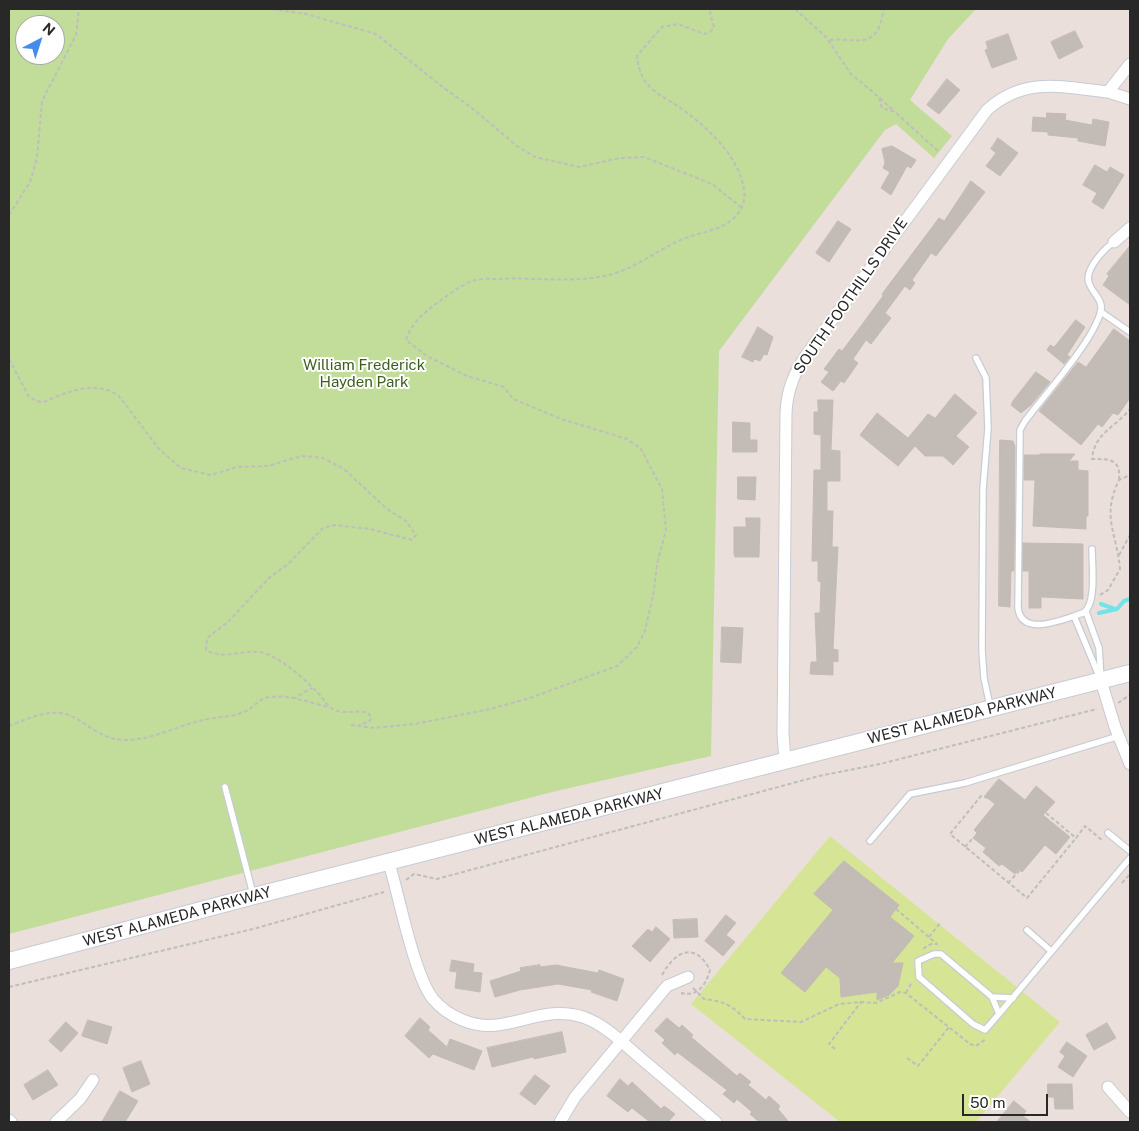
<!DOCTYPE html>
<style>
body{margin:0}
#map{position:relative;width:1139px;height:1131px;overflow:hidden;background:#eadfda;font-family:"Public Sans",sans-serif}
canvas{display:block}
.frame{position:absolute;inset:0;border:10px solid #282828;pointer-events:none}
.north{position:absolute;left:15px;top:15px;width:50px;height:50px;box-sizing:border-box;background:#fff;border:1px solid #a9a9a9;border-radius:50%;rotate:40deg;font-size:14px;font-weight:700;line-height:20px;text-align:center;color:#282828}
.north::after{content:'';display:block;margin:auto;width:18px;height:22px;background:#438cee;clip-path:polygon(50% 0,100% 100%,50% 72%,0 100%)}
.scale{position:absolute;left:962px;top:1094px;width:86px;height:22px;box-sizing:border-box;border:2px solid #282828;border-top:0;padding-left:6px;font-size:15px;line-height:18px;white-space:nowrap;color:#282828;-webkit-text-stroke:4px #fff;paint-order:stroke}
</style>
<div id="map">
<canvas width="1139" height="1131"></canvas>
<div class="frame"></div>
<div class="north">N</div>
<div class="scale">50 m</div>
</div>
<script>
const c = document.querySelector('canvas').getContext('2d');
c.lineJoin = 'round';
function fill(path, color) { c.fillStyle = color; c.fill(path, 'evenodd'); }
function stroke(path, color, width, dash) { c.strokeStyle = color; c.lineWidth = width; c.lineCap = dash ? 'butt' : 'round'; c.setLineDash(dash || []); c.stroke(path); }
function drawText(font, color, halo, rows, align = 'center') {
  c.font = font + ' "Public Sans",sans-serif'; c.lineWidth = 4; c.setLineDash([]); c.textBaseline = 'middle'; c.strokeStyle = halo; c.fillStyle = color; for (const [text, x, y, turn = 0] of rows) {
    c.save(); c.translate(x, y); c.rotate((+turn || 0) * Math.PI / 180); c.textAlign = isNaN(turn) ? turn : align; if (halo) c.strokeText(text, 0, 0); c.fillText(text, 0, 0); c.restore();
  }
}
const green = new Path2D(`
 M9,9H976L948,39L910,100L952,136L934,158L896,124L885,130L719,351L711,756L556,791L9,934ZM25,25H55V55H25Z`);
const pitch = new Path2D(`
 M830,836L1060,1022L976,1122H840L691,1004Z`);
const stream = new Path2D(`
 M1101,604L1115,609
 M1099,613L1117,609L1124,601L1130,599`);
const building = new Path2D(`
 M1075,31L1083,47L1059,59L1051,42Z
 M1008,34L1017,59L992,68L985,50L988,49L986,42Z
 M947,79L960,90L939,114L927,105Z
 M1047,113L1066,114L1065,120L1092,125L1093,119L1109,122L1105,146L1078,141V138L1048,135V132L1032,131L1033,117L1046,118Z
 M998,138L1018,153L1000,176L986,166L996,153L991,149Z
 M892,146L916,160L911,168L907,166L891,195L881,188L890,172L883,168L885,163L882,149Z
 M1095,165L1107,172L1110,167L1124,175L1103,209L1092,202L1097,193L1083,185Z
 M971,181L985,192L936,256L931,253L912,280L915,283L910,290L905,286L885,313L891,318L871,344L866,340L853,359L858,363L844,383L841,381L833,391L821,382L829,372L824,369L839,349L842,351L858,330L883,296L882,294L939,218L944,221Z
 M838,221L851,229L829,262L816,253Z
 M1130,246V305L1103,285L1109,276L1107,274Z
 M1076,320L1085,327L1067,355L1070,357L1064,364L1047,350L1050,345L1054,347Z
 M758,327L773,337L767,355L764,354L760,361L754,359L753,362L742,357Z
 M1114,329L1130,341V398L1118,415L1113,413L1102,427L1098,424L1081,445L1039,411L1078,362L1086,367Z
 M1036,372L1050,382L1031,405L1021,413L1011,405L1013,401Z
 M955,394L977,413L956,436L969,447L953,465L943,456H925L915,446L898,466L860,435L877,413L908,438L928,414L935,418Z
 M818,400H833L831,450L840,451V481H827V511H833L832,547H838L833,649L838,650V662L833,661V675L810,674L811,662H817L815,613H820L821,582L818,581V561H812L814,470H821V435L814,434V412H818Z
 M733,422L750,423V440H757V452H733Z
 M1000,440L1013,441L1015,447L1014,571H1011L1010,607L999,606Z
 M1040,454H1075L1069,461H1078V470L1088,471V516H1086V529L1033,526L1035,480H1024V455H1040Z
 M738,477H756L755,500L738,499Z
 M746,518H760L759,557H735L734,554V527H746Z
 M1023,543L1083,544V599L1041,597V608H1029V571H1023Z
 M722,627L743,628L741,663L721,662Z
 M999,779L1025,800L1036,786L1055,802L1043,815L1070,837L1056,854L1045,845L1022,872L1019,869L1015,874L1002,864L999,866L983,852L986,848L973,838L977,833L974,830L995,804L985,796Z
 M844,861L899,905L890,917L914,936L892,963H903L898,986L889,995L877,1000V992L841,997L840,978L826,967L805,992L781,973L833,910L814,894Z
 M726,915L736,923L726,935L735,942L723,956L705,941Z
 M697,919L698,937L674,938L673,920Z
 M656,927L670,939L650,962L632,946L648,929L652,932Z
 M452,960L474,964L473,972L482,973L480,992L455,988L457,972L450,971Z
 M540,965V967L556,965L598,973L599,970L624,979L617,1001L591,992L592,990L558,984L520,990L495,997L490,981L521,971L520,968Z
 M420,1018L430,1027L428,1030L447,1047L450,1039L482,1051L474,1070L433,1054L429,1058L405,1036Z
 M667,1018L679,1028L682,1025L693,1035L691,1037L737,1076L740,1073L751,1082L748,1085L766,1100L769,1096L780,1106L778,1109L789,1122H759L750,1114L752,1112L737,1099L734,1103L723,1094L727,1090L677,1052L675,1055L662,1043L665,1040L655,1031Z
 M88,1020L112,1027L107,1044L82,1036Z
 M66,1022L78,1033L61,1052L49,1041Z
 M1107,1023L1116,1038L1094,1050L1086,1035Z
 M562,1032L566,1052L534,1059L533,1057L492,1067L487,1048Z
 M1067,1042L1087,1056L1073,1077L1058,1067L1065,1056L1060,1052Z
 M141,1061L150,1084L132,1092L123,1068Z
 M48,1070L58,1085L33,1100L24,1085Z
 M535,1075L550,1086L535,1105L520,1094Z
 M620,1079L628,1086L632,1082L661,1109L664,1106L675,1114L668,1122H650L632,1108L628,1112L607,1096Z
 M1048,1084H1072L1073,1109H1055L1054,1097H1048Z
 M120,1091L138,1101L125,1122H102Z
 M1014,1101L1026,1111L1023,1116L1031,1122H997Z`);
const path = new Path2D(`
 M272,9L306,14L376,34L444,88L472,108L517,146L535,157L579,167L620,158L644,157L712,184L742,208
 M795,9L826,37L851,74L879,97L882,108L895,112L939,152
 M830,40C844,37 868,47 877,31C881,25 882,16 884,9
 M880,98L893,110
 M9,215L30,182L37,158L42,101L76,35L79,9
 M9,359L29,397L40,402C46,402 52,398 58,396C78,388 101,383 119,396L159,449L181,468L211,475L237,467L268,466L294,458L304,456L323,458L344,469L387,509L406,521L416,535L412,540L370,529L334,525L323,528L288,564L269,578L228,622L207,638L206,650C225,662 247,646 267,654C288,663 305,680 321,696C324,700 327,705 331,708C342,716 355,709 368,713L371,717L370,721L359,725
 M1119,480C1121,459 1110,459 1092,459C1094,433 1116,427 1130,409
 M1119,555L1130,535
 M1100,595L1108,590L1120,569C1117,533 1101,517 1119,480L1130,475
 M293,699L312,688
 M1118,703L1130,695
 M351,725L374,728L415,724L490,709L530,698L617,666L637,647L645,631L654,591L657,564L666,530L662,489L641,449L627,439L561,419L513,399L504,387L467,376L427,356L406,340C412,322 423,314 437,303C448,295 460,286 472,281C479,278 490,279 498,279C534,277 569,283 604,276C633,271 656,250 683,239C700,232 721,231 735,217C742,210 746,200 744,190C739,157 711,131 686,112C661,93 641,92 637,56L662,27L678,24L704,34L710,32L714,27L710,13L712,9
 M9,726C25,720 42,711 60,713C84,716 95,740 126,740C152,740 177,726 203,720C216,717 233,717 244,712C254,708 258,699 269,697C288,694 311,703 329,707
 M988,798L981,796L950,834L1027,898L1076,838
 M1046,813L1076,838L1085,826L1103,841
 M965,847L973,838
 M406,880L414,874L437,879L819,776L880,764L1097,709
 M1008,883L1020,870
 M1122,883L1130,874
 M896,909L937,944H931L921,950
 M929,937L941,922
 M662,975C675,951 695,941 710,970C706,985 698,997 681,993
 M9,987L253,929L384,892
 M693,988L704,999C723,1001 732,1005 745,1019L801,1022L839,1004L861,1002L876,1003L900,992L906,993L970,1044L976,1046L986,1039
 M906,993L912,982
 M835,1049L829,1044L861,1002
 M907,1058L918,1066L949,1027`);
const lane = new Path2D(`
 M1101,312L1130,332
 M976,358L986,378L988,428L983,489L982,650L984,678L990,706
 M1092,549C1092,564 1097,605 1083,613C1066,618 1022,639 1018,608L1020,430L1025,421C1046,393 1090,345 1100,314C1105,300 1093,295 1089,283C1084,270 1104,249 1114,242
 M1086,612L1099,648L1101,679
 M1074,616L1099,676
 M225,787L253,894
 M1108,833L1130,851
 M870,841L910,794L965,783L1119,736
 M1027,930L1051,951
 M992,997L999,1014L985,1030L973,1024L919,977L918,961L934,954H941L992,997L1013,998
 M999,1014L1130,858`);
const street = new Path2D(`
 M1108,92L1130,99
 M1114,242L1130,228
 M1101,681L1115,727L1130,764
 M785,760L783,734L786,413C787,390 794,373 807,354L987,110C1025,76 1062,87 1108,92L1130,64
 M389,863C399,896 414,975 433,999C448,1017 474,1028 497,1025C528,1021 551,1007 583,1017C606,1025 625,1045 644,1061C668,1081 692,1102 716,1122
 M1108,1087L1130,1112
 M9,1120L11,1122
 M56,1122L80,1099L93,1080
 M560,1122L575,1097L667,986L688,977`);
const secondary = new Path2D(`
 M9,961L254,896L1130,673`);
const streetNames = [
 ["SOUTH FOOTHILLS DRIVE",851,296,-55],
 ["WEST ALAMEDA PARKWAY",962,716,-14],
 ["WEST ALAMEDA PARKWAY",569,817,-14],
 ["WEST ALAMEDA PARKWAY",177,917,-15]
];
const parkNames = [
 ["William Frederick",364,365],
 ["Hayden Park",364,382]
];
fill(green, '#c1dd99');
fill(pitch, '#d6e495');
stroke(stream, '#72e3e6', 4);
fill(building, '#c2bbb6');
stroke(building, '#c4bbb4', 1);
stroke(lane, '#c6ccd5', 8);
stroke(street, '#c6ccd5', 13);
stroke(secondary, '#c6ccd5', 18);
stroke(path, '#bebebe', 2, [4, 2.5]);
stroke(lane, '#fff', 5.5);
stroke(street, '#fff', 11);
stroke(secondary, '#fff', 16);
drawText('15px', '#282828', '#fff', streetNames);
drawText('15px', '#3b5f1d', '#fff', parkNames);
</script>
